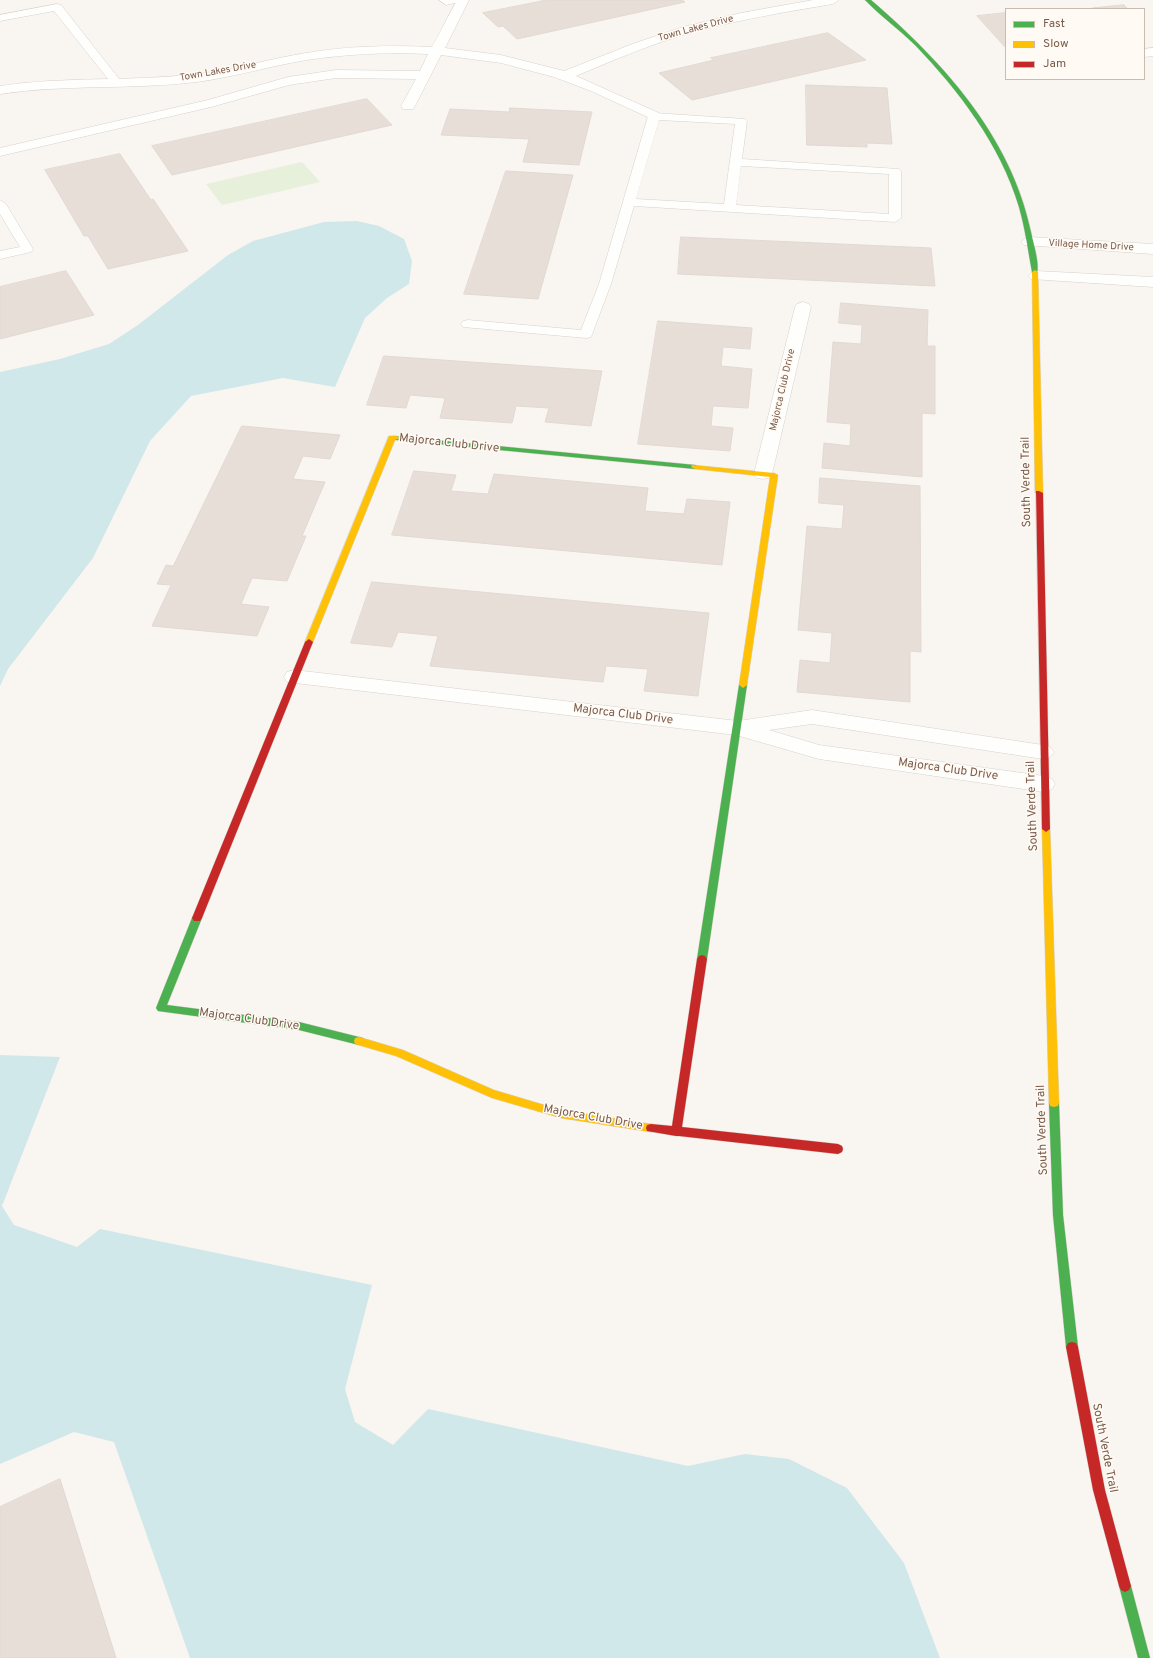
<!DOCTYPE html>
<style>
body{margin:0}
#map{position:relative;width:1153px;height:1658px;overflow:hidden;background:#f9f5f0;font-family:Overpass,sans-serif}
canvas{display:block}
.legend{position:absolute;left:1005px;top:8px;width:140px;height:72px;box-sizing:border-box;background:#fffaf3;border:1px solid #cabbb1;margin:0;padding:5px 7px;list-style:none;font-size:12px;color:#7a5c4d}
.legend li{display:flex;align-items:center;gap:8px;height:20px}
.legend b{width:20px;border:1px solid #cabbb1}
</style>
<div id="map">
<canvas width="1153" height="1658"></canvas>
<ul class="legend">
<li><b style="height:5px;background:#4caf50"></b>Fast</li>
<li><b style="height:5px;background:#ffc107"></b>Slow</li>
<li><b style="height:5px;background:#c62828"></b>Jam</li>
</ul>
</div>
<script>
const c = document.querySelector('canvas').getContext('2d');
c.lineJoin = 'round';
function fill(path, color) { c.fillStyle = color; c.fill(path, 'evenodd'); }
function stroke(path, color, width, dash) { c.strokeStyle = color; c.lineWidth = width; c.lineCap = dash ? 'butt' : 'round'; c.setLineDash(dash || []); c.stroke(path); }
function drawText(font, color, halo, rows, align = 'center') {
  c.font = font + ' Overpass,sans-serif'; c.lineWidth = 3; c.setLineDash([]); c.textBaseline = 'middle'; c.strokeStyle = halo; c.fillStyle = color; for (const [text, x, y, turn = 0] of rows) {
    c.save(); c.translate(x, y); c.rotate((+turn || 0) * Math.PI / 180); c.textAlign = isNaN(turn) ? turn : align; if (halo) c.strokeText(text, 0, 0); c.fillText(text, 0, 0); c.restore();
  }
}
const green = new Path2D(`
 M302,162L320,182L222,205L206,184Z`);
const water = new Path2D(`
 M357,221L379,226L404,239L412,261L409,284L387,298L365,318L335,387L283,378L191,396L150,441L93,558L8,669L0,686V372L60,359L109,344L138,325L228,255L253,241L324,222Z
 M0,1055L60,1057L2,1206L14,1225L77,1247L100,1229L372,1285L345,1389L355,1422L393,1445L428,1409L688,1466L745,1454L789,1459L847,1488L904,1563L940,1658H190L114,1442L74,1432L0,1464Z`);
const building = new Path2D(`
 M547,0H682L685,2L517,39L503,26L498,27L483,13Z
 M1124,5L1128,9L1093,8Z
 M1005,13L1006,14V48L977,16Z
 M828,33L866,60L692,100L659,73L714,60L711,58Z
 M806,85L887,88L892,144L867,143V147L807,145Z
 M367,99L392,125L172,175L152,146Z
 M510,108L592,112L579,165L523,162L529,139L441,135L450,109L509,112Z
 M120,154L151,200L153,199L188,251L108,269L88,236H84L45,170Z
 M506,171L573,175L538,299L464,294Z
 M681,237L931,248L935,286L678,274Z
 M66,271L94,315L0,339V287Z
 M841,303L928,310L927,346H935V414L922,413V477L822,468L824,443L850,446L851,424L827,422L833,342L861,344L862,325L839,323Z
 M658,321L752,328L750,349L723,347L721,366L752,369L748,408L713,406L711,426L733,428L730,451L638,444Z
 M384,356L602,371L591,426L545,422L549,408L516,406L512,423L440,418L445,398L410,395L406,408L367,405Z
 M242,426L340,435L330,459L303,456L293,479L325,482L302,536H306L287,581L252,578L241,604L269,607L257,636L152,626L171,585L157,584L166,565L173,566Z
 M414,471L456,475L451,491L488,494L494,474L648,488L645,511L684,514L687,499L730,502L722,565L392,535Z
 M820,478L920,486L921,652L910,651V702L797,692L800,660L830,663L832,633L798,630L807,526L842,529L844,505L819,503Z
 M372,582L709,613L698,696L644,691L648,669L606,666L603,682L430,666L438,636L398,632L392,647L351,643Z
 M60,1479L116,1658H0V1507Z`);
const lane = new Path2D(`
 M439,0H460L459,2L446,5Z
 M57,4L61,5L120,80L121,82L120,84H112L54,11L0,21V15Z
 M654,113L745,119L747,121L742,159L899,169L901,171V218L895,222L634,206L611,284L591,337L586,338L463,327L461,324L463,321L468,320L581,330L599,284L648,116ZM659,120L735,124L724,204L636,199ZM741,166L889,174V214L736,205Z
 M0,200L6,204L33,249L31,252L0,259V251L20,247L0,214Z`);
const street = new Path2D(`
 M457,0H469L445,48L501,55L564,71L635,43L683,27L741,13L813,0H839L833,4C785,12 737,20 690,33C651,44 614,60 576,76L659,113L661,116L659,119L654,120L591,91L554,77L501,63L441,55L415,106L413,109H403L401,106L416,79L336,78L289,85L211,107L0,156V148L208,100L288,77L336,70L420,71L428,54C388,52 347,54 307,60C270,66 234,77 197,82C131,90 65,84 0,94V86C65,76 131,82 196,74C233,70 269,59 306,53C347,46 390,45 432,47Z
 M1153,48V56L1144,57V49Z
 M1029,237L1153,244V254L1024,245L1021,242L1024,239Z
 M1036,271L1153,277V287L1031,279L1028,276L1031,273Z
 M803,302L809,304L811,307L772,474L769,478L763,479L757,478L754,474L795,307L797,304Z
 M294,670L738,721L812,710L1043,745L1050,747L1054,752L1050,757L1043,759L812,724L769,730L819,745L1044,776L1052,779L1055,784L1052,789L1044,792L819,759L736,735L287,682L284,677L287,672Z`);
const fast = new Path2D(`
 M865,0H871C943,62 1011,136 1031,232C1033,242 1040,264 1037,273L1032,272C1028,250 1025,228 1019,207C1000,144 959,91 915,45C899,29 880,16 865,0Z
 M393,436L695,465L699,467L695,469L396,440H393Z
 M743,682L747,685L707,959L705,962H699L697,959L739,685Z
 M197,914L200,915L202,918L167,1005L299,1022L363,1038L364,1041L363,1044L359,1045L299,1030L158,1011L156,1008L192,918L194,915Z
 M1054,1099L1058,1100L1059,1103L1063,1215L1078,1347L1076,1351L1072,1352L1068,1351L1066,1347L1053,1215L1049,1103L1050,1100Z
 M1125,1580L1129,1582L1131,1586L1150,1658H1138L1119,1586L1121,1582Z`);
const slow = new Path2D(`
 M1035,270L1038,272L1043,493L1039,495L1035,493L1032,272Z
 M389,436H396L400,438L395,440L313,642L312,644H306L305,642Z
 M692,465L774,473L778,475L747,685L743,688L739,685L770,477L695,469L691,467Z
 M1046,826L1050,829L1059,1103L1058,1106L1054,1107L1050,1106L1049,1103L1042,829Z
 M359,1037L403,1050L494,1090L561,1110L651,1124L655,1125L656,1128L655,1131L651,1132L561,1118L492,1098L396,1056L355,1044L354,1041L355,1038Z`);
const jam = new Path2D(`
 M1036,491H1039L1043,493L1050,829L1046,832L1042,829Z
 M309,639L313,642L202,918L200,921H194L192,918L305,642Z
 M702,955L705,956L707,959L682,1127L838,1144L842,1146L843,1149L842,1152L838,1154L679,1136H676L647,1131L646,1128L647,1125L651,1124L672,1126L697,959L699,956Z
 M1072,1342L1076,1343L1078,1347L1105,1490L1131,1586L1129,1590L1125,1592L1121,1590L1119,1586L1093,1490L1066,1347L1068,1343Z`);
const farStreetnames = [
 ["Town Lakes Drive",696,29,-15],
 ["Town Lakes Drive",218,72,-10],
 ["Village Home Drive",1091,246,3],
 ["Majorca Club Drive",783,390,-77]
];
const streetNames = [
 ["Majorca Club Drive",449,444,6],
 ["South Verde Trail",1027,482,-91],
 ["Majorca Club Drive",623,715,7],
 ["Majorca Club Drive",948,770,8],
 ["South Verde Trail",1033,806,-92],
 ["Majorca Club Drive",249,1020,8],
 ["Majorca Club Drive",593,1118,10],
 ["South Verde Trail",1043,1130,-92],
 ["South Verde Trail",1104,1448,79]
];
fill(green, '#e7f0db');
fill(water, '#d0e8ea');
fill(building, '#e6ded7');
stroke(building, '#e2d8d2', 1);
stroke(lane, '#d7d1cb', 1);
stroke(street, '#d7d1cb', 1);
stroke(fast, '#d9d2cb', 1);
stroke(slow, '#d9d2cb', 1);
stroke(jam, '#d9d2cb', 1);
fill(lane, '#fefefd');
fill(street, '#fefefd');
fill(fast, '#4caf50');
fill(slow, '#ffc107');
fill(jam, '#c62828');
drawText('10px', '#7a5c4d', '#fffaf3', farStreetnames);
drawText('12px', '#7a5c4d', '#fffaf3', streetNames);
</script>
